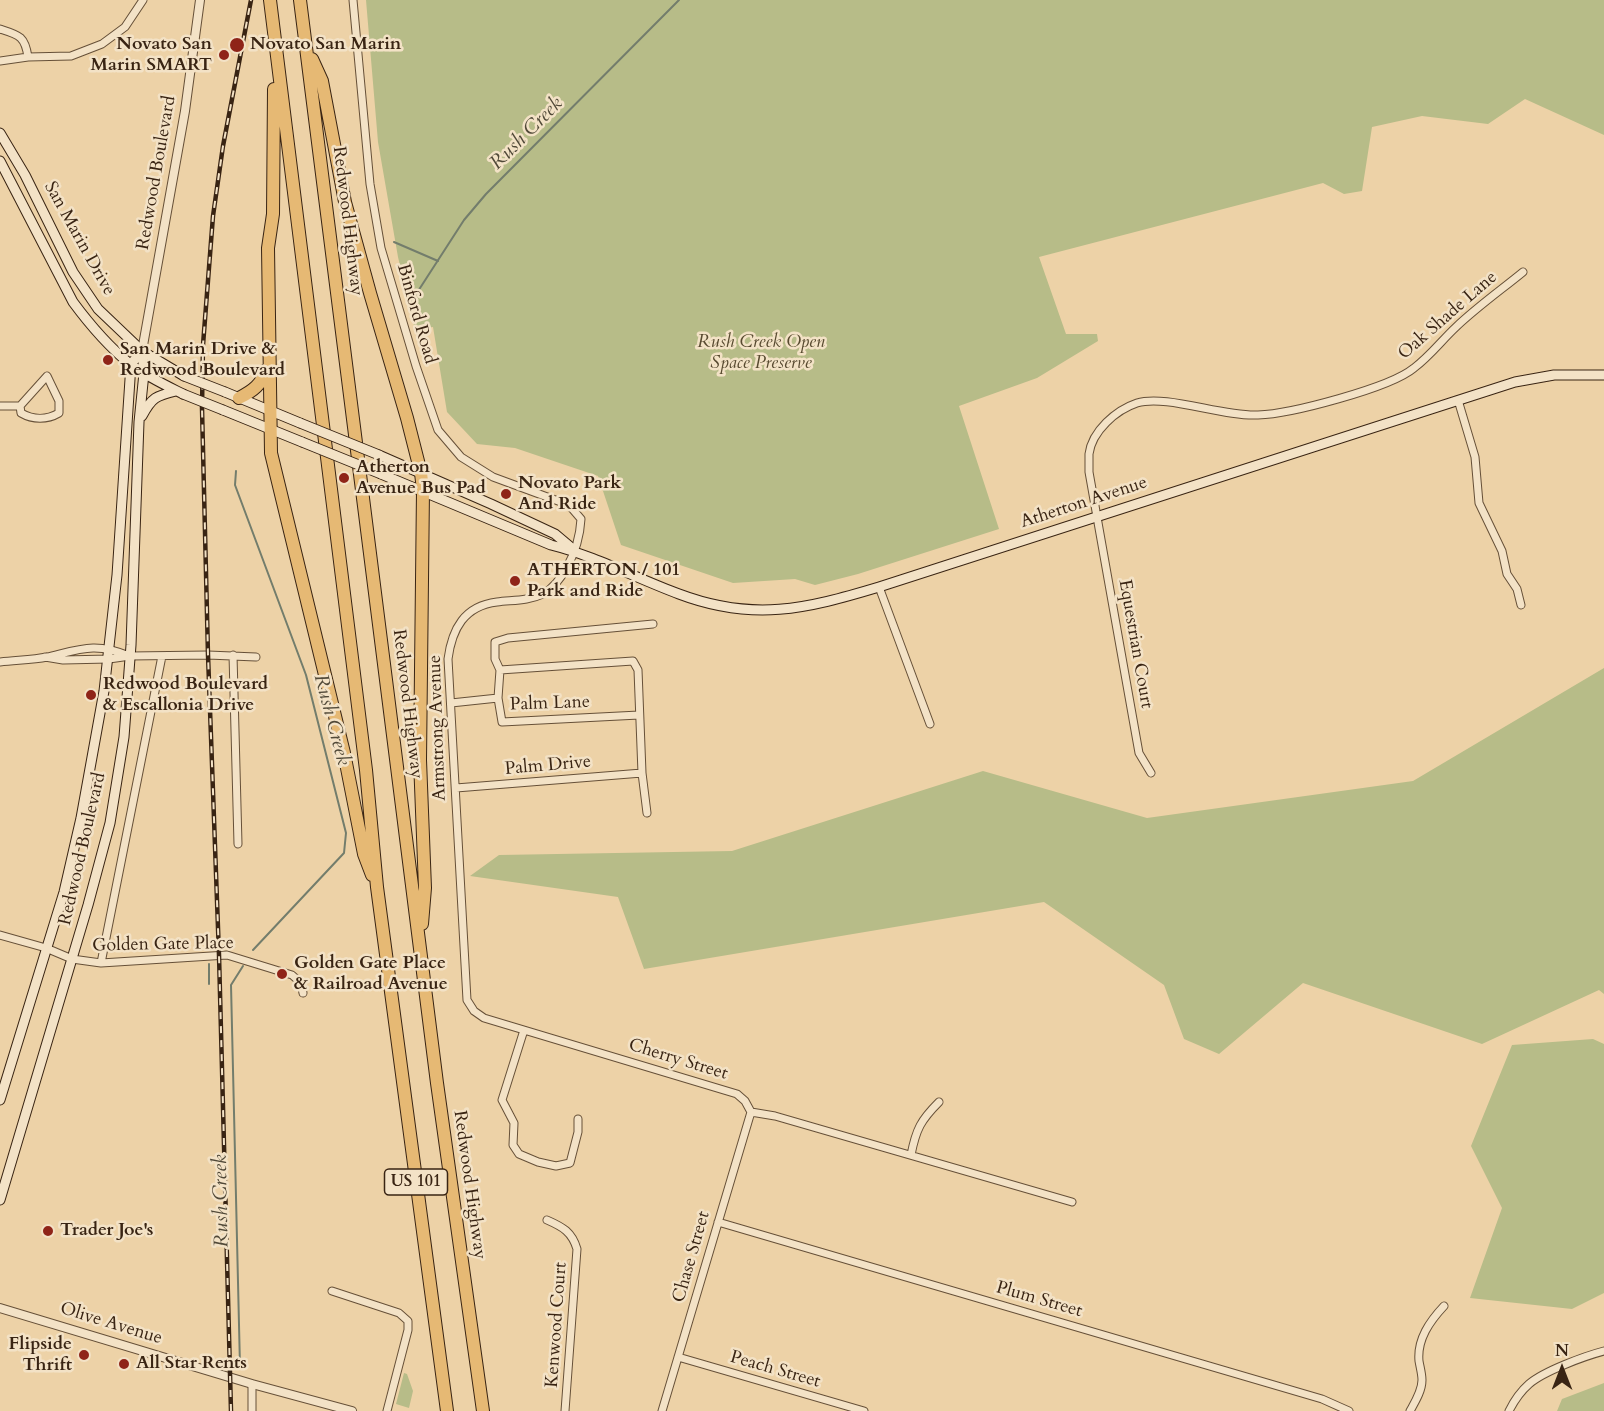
<!DOCTYPE html>
<style>
body{margin:0}
#map{position:relative;width:1604px;height:1411px;overflow:hidden;background:#edd2a7;font-family:Cardo,serif}
canvas{display:block}
.north{position:absolute;left:1532px;top:1339px;width:60px;height:60px;-webkit-text-stroke:4px #f3e2c6;paint-order:stroke;rotate:0deg;font-size:16px;font-weight:700;line-height:24px;text-align:center;color:#392413}
.north::after{content:'';display:block;margin:auto;width:21px;height:27px;background:#392413;clip-path:polygon(50% 0,100% 100%,50% 72%,0 100%)}
</style>
<div id="map">
<canvas width="1604" height="1411"></canvas>
<div class="north">N</div>
</div>
<script>
const c = document.querySelector('canvas').getContext('2d');
c.lineJoin = 'round';
function fill(path, color) { c.fillStyle = color; c.fill(path, 'evenodd'); }
function stroke(path, color, width, dash) { c.strokeStyle = color; c.lineWidth = width; c.lineCap = dash ? 'butt' : 'round'; c.setLineDash(dash || []); c.stroke(path); }
function drawText(font, color, halo, rows, align = 'center') {
  c.font = font + ' Cardo,serif'; c.lineWidth = 5; c.setLineDash([]); c.textBaseline = 'middle'; c.strokeStyle = halo; c.fillStyle = color; for (const [text, x, y, turn = 0] of rows) {
    c.save(); c.translate(x, y); c.rotate((+turn || 0) * Math.PI / 180); c.textAlign = isNaN(turn) ? turn : align; if (halo) c.strokeText(text, 0, 0); c.fillText(text, 0, 0); c.restore();
  }
}
const green = new Path2D(`
 M366,0H1604V135L1525,99L1488,124L1422,116L1372,127L1362,191L1344,194L1323,183L1039,257L1066,334H1097L1098,341L1037,378L959,406L999,529L858,574L815,585L795,579L733,583L621,545L598,476L515,448L477,444L447,412L433,327L415,330L398,257L378,142Z
 M1604,668V994L1599,990L1482,1044L1303,983L1219,1054L1184,1039L1164,985L1044,902L644,969L618,897L470,876L499,855L732,851L983,771L1147,818L1413,781Z
 M1593,1039L1604,1044V1293L1572,1309L1470,1298L1502,1208L1471,1146L1512,1045Z
 M404,1373L407,1374L413,1391L409,1408L396,1404Z
 M1604,1383V1411H1557L1562,1399Z`);
const stream = new Path2D(`
 M394,242L438,261
 M411,302L464,220L486,194L679,0
 M236,471L235,485L306,675L346,833L344,853L253,950
 M209,964V984
 M240,1367L231,985L243,966`);
const minor = new Path2D(`
 M353,0L370,184L381,248L416,366L438,430L461,457L493,477L569,505L581,519C580,537 576,551 567,567C561,578 554,588 543,594C528,601 513,600 497,602C464,606 452,629 448,659L467,1000L474,1011L484,1018L737,1094L745,1101L751,1112L775,1116L1072,1202
 M0,29C19,35 25,36 28,57
 M0,61L28,57L71,56L102,44L125,27L143,0
 M1458,400L1475,457L1479,503L1502,551L1507,574L1517,589L1521,605
 M0,406H20L47,376L59,401V413C47,420 33,420 21,413L20,406
 M879,587L930,724
 M233,655L238,844
 M45,657L63,660L109,659L130,656L208,655L256,657
 M0,662C15,660 32,660 47,657C81,649 96,642 129,656
 M500,670L495,659V642L508,638L653,624
 M451,703L498,698
 M639,715L502,722L498,698L500,670L633,661L638,670L642,773L647,813
 M1151,773L1139,753L1089,472C1089,466 1089,460 1089,454C1092,431 1116,410 1137,403C1166,394 1223,417 1258,415C1290,414 1390,388 1414,368C1430,356 1442,340 1456,327C1477,307 1501,290 1523,272
 M456,788L642,773
 M0,935L46,948L72,959L101,963L227,955L292,975L301,983L303,993
 M101,963L162,656
 M524,1030L502,1100L514,1123L513,1145L519,1154L538,1162L556,1166L570,1163L578,1132V1119
 M911,1155C916,1129 921,1120 939,1102
 M547,1220C563,1227 572,1232 577,1249L565,1411
 M718,1222L1322,1399L1349,1411
 M332,1291L399,1313L408,1321V1330L387,1411
 M678,1357L864,1411
 M252,1384V1411
 M662,1411L751,1112
 M1410,1411C1415,1402 1422,1391 1422,1380C1422,1374 1420,1367 1419,1361C1417,1339 1430,1321 1444,1306
 M1509,1411C1514,1401 1521,1391 1529,1384C1544,1371 1585,1356 1604,1351`);
const tertiary = new Path2D(`
 M142,351L185,111L200,0
 M0,1308L252,1384L352,1411`);
const secondary = new Path2D(`
 M0,133L25,175L73,272L98,309L142,351L184,376
 M0,161L73,302C90,325 108,346 130,364C146,376 165,385 183,394
 M225,392L300,423
 M223,410L302,442
 M142,416C152,397 156,396 176,391
 M379,455L491,504L555,534L574,550
 M381,474L551,545C595,556 636,578 679,594C753,622 806,609 879,587L1515,382L1554,375H1604
 M0,1100L64,892L81,818L104,691L117,575L131,364L142,351
 M0,1200L88,905L110,823L124,737L131,645L139,422L144,373L142,351`);
const motorway = new Path2D(`
 M270,0L366,770L377,887L447,1411
 M300,0L437,1083L483,1411
 M312,59L322,81L345,202L370,293L407,418L421,473L423,490L420,760L425,888L422,924
 M274,89L273,214L268,248L271,453L344,753L364,854L372,875
 M239,398C253,391 262,384 266,370`);
const rail = new Path2D(`
 M231,1411L219,955L208,655L202,408L203,345L213,216L223,146L251,0`);
const secondaryBridge = new Path2D(`
 M184,376L225,392
 M183,394L223,410
 M300,423L379,455
 M302,442L381,474`);
const markers = [
 [237,45,8,"#8f2418"],
 [224,55,6,"#8f2418"],
 [108,360,6,"#8f2418"],
 [344,478,6,"#8f2418"],
 [506,494,6,"#8f2418"],
 [515,581,6,"#8f2418"],
 [91,695,6,"#8f2418"],
 [282,974,6,"#8f2418"],
 [48,1231,6,"#8f2418"],
 [84,1355,6,"#8f2418"],
 [124,1364,6,"#8f2418"]
];
const shields = [
 [416,1182,63]
];
const shieldNames = [
 ["US 101",416,1182]
];
const poiNames = [
 ["Novato San",212,45,"right"],
 ["Marin SMART",212,66,"right"],
 ["Novato San Marin",250,45],
 ["San Marin Drive &",120,350],
 ["Redwood Boulevard",120,371],
 ["Atherton",356,468],
 ["Avenue Bus Pad",356,489],
 ["Novato Park",518,484],
 ["And Ride",518,505],
 ["ATHERTON / 101",527,571],
 ["Park and Ride",527,592],
 ["Redwood Boulevard",103,685],
 ["& Escallonia Drive",103,706],
 ["Golden Gate Place",294,964],
 ["& Railroad Avenue",294,985],
 ["Trader Joe's",60,1231],
 ["Flipside",72,1345,"right"],
 ["Thrift",72,1366,"right"],
 ["All Star Rents",136,1364]
];
const streetNames = [
 ["Redwood Boulevard",157,173,-80],
 ["Redwood Highway",347,221,83],
 ["San Marin Drive",79,239,61],
 ["Binford Road",416,314,74],
 ["Oak Shade Lane",1448,316,-41],
 ["Atherton Avenue",1084,503,-18],
 ["Equestrian Court",1135,644,80],
 ["Redwood Highway",407,704,83],
 ["Palm Lane",550,704,-2],
 ["Armstrong Avenue",438,728,-92],
 ["Palm Drive",548,766,-5],
 ["Redwood Boulevard",83,849,-77],
 ["Golden Gate Place",163,945,-1],
 ["Cherry Street",678,1060,17],
 ["Redwood Highway",469,1185,82],
 ["Chase Street",692,1257,-74],
 ["Plum Street",1039,1300,16],
 ["Olive Avenue",111,1324,17],
 ["Kenwood Court",557,1325,-86],
 ["Peach Street",775,1370,16]
];
const parkNames = [
 ["Rush Creek Open",761,343],
 ["Space Preserve",761,364]
];
const waterNames = [
 ["Rush Creek",527,134,-45],
 ["Rush Creek",331,720,75],
 ["Rush Creek",222,1201,-91]
];
fill(green, '#b7bc88');
stroke(stream, '#737d6c', 2);
stroke(minor, '#665038', 9);
stroke(tertiary, '#665038', 10);
stroke(secondary, '#392413', 11);
stroke(motorway, '#392413', 14);
stroke(minor, '#f3e2c6', 7);
stroke(tertiary, '#f3e2c6', 8);
stroke(secondary, '#f3e2c6', 9);
stroke(motorway, '#e6b974', 12);
stroke(rail, '#392413', 4.5);
stroke(rail, '#f3e2c6', 2, [7]);
stroke(secondaryBridge, '#392413', 11, []);
stroke(secondaryBridge, '#f3e2c6', 9);
for (const [x, y, r, color] of markers) { const dot = new Path2D(); dot.arc(x, y, r, 0, 2 * Math.PI); c.fillStyle = color; c.fill(dot); stroke(dot, '#f3e2c6', 2); }
for (const [x, y, w] of shields) { const box = new Path2D(); box.roundRect(x - w / 2, y - 13, w, 26, 4.5); c.fillStyle = '#f3e2c6'; c.fill(box); stroke(box, '#392413', 1.5); }
drawText('bold 16px', '#392413', null, shieldNames);
drawText('bold 18px', '#392413', '#f3e2c6', poiNames, 'left');
drawText('18px', '#392413', '#f3e2c6', streetNames);
drawText('italic 18px', '#584a30', '#f3e2c6', parkNames);
drawText('italic 20px', '#514938', '#f3e2c6', waterNames);
</script>
